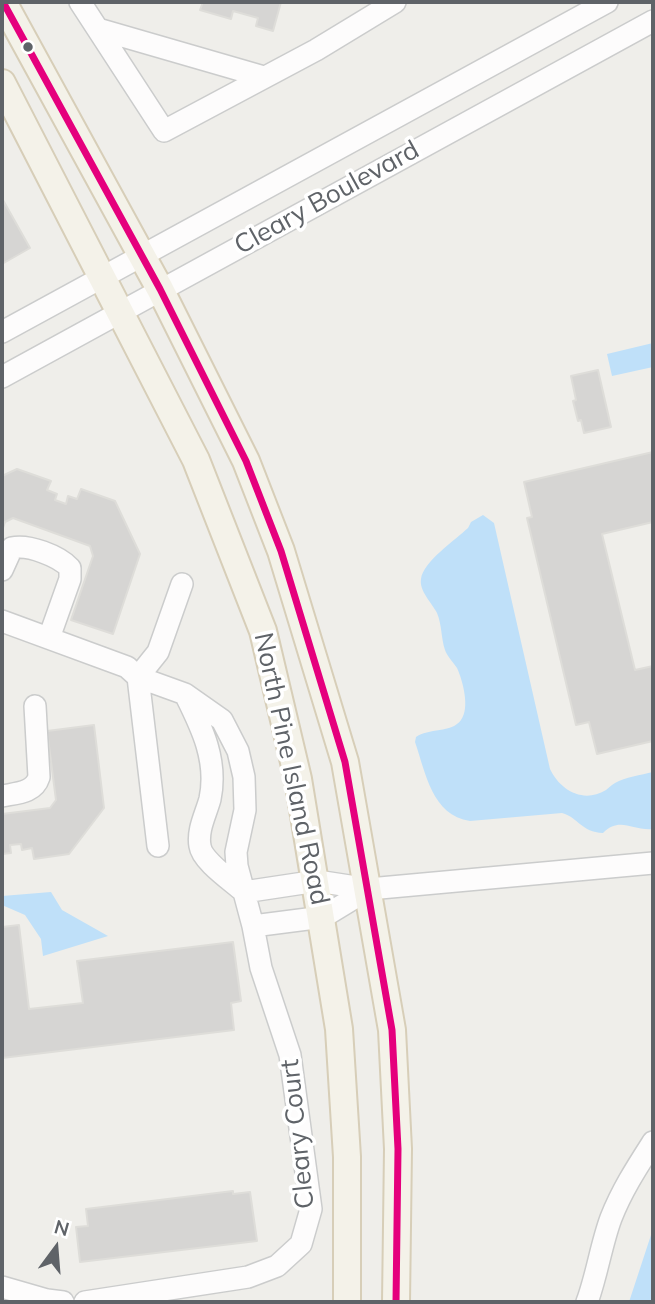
<!DOCTYPE html>
<style>
body{margin:0}
#map{position:relative;width:655px;height:1304px;overflow:hidden;background:#efeeea;font-family:Mulish,sans-serif}
canvas{display:block}
.frame{position:absolute;inset:0;border:4px solid #5f6368;pointer-events:none}
.north{position:absolute;left:21px;top:1213px;width:70px;height:70px;-webkit-text-stroke:5px #fff;paint-order:stroke;rotate:16deg;font-size:19px;font-weight:700;line-height:28px;text-align:center;color:#5f6368}
.north::after{content:'';display:block;margin:auto;width:24px;height:32px;background:#5f6368;clip-path:polygon(50% 0,100% 100%,50% 72%,0 100%)}
</style>
<div id="map">
<canvas width="655" height="1304"></canvas>
<div class="frame"></div>
<div class="north">N</div>
</div>
<script>
const c = document.querySelector('canvas').getContext('2d');
c.lineJoin = 'round';
function fill(path, color) { c.fillStyle = color; c.fill(path, 'evenodd'); }
function stroke(path, color, width, dash) { c.strokeStyle = color; c.lineWidth = width; c.lineCap = dash ? 'butt' : 'round'; c.setLineDash(dash || []); c.stroke(path); }
function drawText(font, color, halo, rows, align = 'center') {
  c.font = font + ' Mulish,sans-serif'; c.lineWidth = 7; c.setLineDash([]); c.textBaseline = 'middle'; c.strokeStyle = halo; c.fillStyle = color; for (const [text, x, y, turn = 0] of rows) {
    c.save(); c.translate(x, y); c.rotate((+turn || 0) * Math.PI / 180); c.textAlign = isNaN(turn) ? turn : align; if (halo) c.strokeText(text, 0, 0); c.fillText(text, 0, 0); c.restore();
  }
}
const water = new Path2D(`
 M653,343V367L612,376L607,354Z
 M483,515L494,523L550,769C560,790 583,804 606,790C609,788 611,785 615,783C625,777 641,775 653,772V829C632,831 620,816 603,833C581,832 579,818 562,813L470,821C432,815 426,774 415,742L416,737C428,728 452,733 461,720C470,708 463,681 457,668C453,662 447,656 445,650C441,638 442,625 437,613C432,603 419,591 421,579C423,562 455,540 468,528L471,522Z
 M51,892L62,910L108,936L43,956L41,939L25,915L2,905V896Z
 M653,1230V1302H629L651,1235Z`);
const building = new Path2D(`
 M201,2H281L273,31L256,26L258,18L233,11L231,19L200,10L203,2Z
 M3,200L30,248L2,264V201Z
 M598,370L611,427L584,433L581,420L578,421L573,401L576,400L571,376Z
 M653,452V522L602,534L635,670L653,666V741L597,754L589,722L576,725L527,518L532,517L524,482Z
 M17,469L51,481L47,490L57,494L55,500L66,504L68,496L77,499L81,489L115,501L140,554L113,634L71,620L93,556L90,546L13,518L5,522L2,531V476Z
 M94,725L104,808L69,854L34,859L32,848L22,850L21,844L10,845L11,853L2,854V814L50,808L56,800L47,731Z
 M19,925L29,1009L83,1003L77,961L233,942L241,1001L231,1003L234,1030L2,1058V927Z
 M233,1191V1194L250,1192L257,1241L80,1262L76,1227L88,1226L86,1209Z`);
const minor = new Path2D(`
 M80,2L164,131L316,50L395,2
 M98,29L264,77
 M2,332L607,2
 M2,377L653,21
 M2,570L12,548C28,544 59,556 70,568V579L49,638
 M2,621L127,667L138,677L185,694L222,720L238,751L244,777L245,810L236,852L237,866L253,926L261,968L290,1055L311,1209L301,1244L277,1266L248,1277L85,1302
 M186,696C202,728 218,761 210,799C206,814 197,830 200,846C202,861 232,881 244,892
 M2,796C17,793 34,793 39,777L35,706
 M158,846L138,677L158,652L182,584
 M244,892L317,881L369,889L653,863
 M253,926L323,917L369,889
 M2,1287L47,1300L63,1302
 M587,1302C597,1275 601,1245 611,1218C622,1190 637,1167 653,1142`);
const major = new Path2D(`
 M3,2L160,289L246,461L281,551L345,762L392,1030L398,1149L396,1302
 M2,83L196,460L263,631L298,779L339,1029L347,1157V1302`);
const bus1 = new Path2D(`
 M3,2L160,289L246,461L281,551L345,762L392,1030L398,1149L396,1302`);
const markers = [
 [28,47,6,"#5f6368"]
];
const streetNames = [
 ["Cleary Boulevard",327,198,-29],
 ["North Pine Island Road",291,769,78],
 ["Cleary Court",298,1134,-96]
];
fill(water, '#bfe0f9');
fill(building, '#d6d5d3');
stroke(building, '#deddd9', 2);
stroke(minor, '#cbcccc', 24);
stroke(major, '#d7ceb8', 30);
stroke(minor, '#fdfcfc', 21);
stroke(major, '#f4f2e9', 26);
stroke(bus1, '#e5007d', 7);
for (const [x, y, r, color] of markers) { const dot = new Path2D(); dot.arc(x, y, r, 0, 2 * Math.PI); c.fillStyle = color; c.fill(dot); stroke(dot, '#fff', 2.5); }
drawText('26px', '#5f6368', '#fff', streetNames);
</script>
